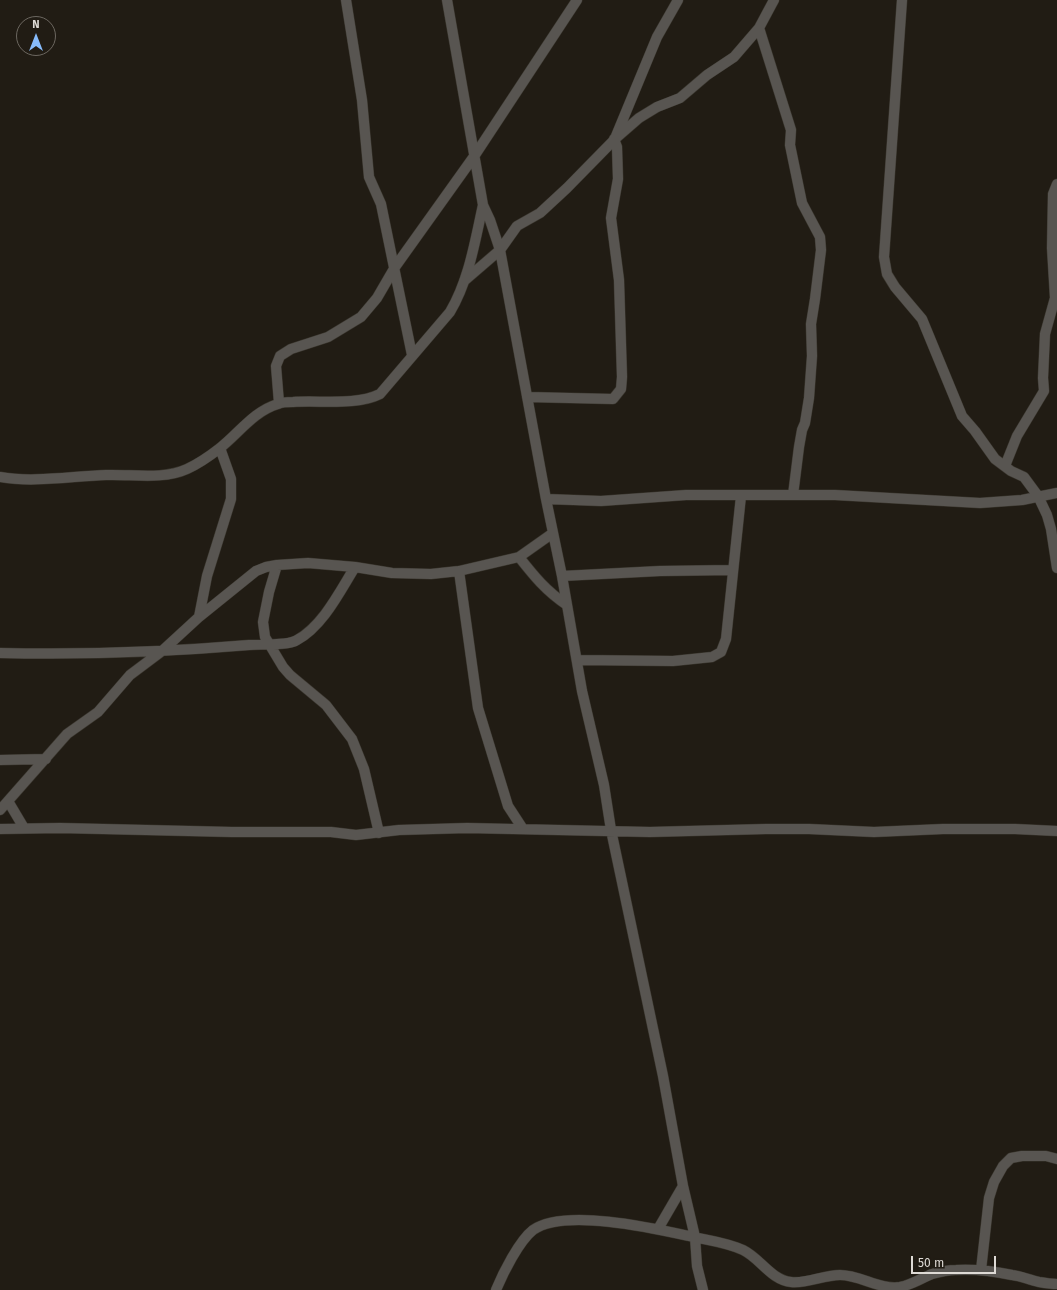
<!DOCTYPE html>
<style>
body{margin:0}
#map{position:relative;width:1057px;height:1290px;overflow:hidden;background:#211c14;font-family:"Fira Sans",sans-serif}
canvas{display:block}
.north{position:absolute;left:16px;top:16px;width:40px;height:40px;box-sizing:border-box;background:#211c14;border:1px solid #6d6861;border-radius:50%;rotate:0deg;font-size:11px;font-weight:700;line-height:16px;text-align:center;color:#dedad5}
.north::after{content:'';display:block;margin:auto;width:14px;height:18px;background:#87bbfb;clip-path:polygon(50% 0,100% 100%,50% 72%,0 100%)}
.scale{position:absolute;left:911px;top:1256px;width:85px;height:18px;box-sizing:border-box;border:2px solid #dedad5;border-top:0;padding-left:5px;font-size:12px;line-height:14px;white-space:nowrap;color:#dedad5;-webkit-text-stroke:3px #211c14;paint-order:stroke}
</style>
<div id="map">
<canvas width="1057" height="1290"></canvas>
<div class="north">N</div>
<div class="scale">50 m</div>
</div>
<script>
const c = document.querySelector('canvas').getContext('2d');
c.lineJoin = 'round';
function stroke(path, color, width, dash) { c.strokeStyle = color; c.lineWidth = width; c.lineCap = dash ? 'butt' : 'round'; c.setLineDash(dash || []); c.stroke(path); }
const minor = new Path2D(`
 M346,0L362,100L369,177L381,204L412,355
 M447,0L483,205L490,220L500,250L546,499L562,576L582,691L604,785L611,830L663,1076L683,1186L695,1237L697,1266L703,1290
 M902,0L884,257L887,274L895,287L922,319L962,416L975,431L995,459L1011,471L1024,477L1038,496L1047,515L1051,529L1057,568
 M759,28L791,130L790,145L802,203L820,237L821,250L815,299L811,324L812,356L809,398L805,423L802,430L799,447L793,495
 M616,136L657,37L678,0
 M464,281L500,250L517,226L540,213L567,188L616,138L639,118L657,107L680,98L707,75L734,57L759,28L774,0
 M527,397L613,399L621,389L622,377L619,280L611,218L618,179L617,147L614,139
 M279,403L276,366L280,356L291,349L328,337L361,317L377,298L395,267L475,155L577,0
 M1005,466L1017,436L1044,391L1043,378L1045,334L1055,298L1052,248L1053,194L1057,184
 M0,477C33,483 73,476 106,475C132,474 163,480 187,469C198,464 211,455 220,448C239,433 254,411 278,404C282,402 288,402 293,402C320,400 356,406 380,394L450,312C469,280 475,241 483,205
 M546,499L601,501L686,495H835L980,503L1022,500L1057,493
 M519,557C534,576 546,591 567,605
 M277,565L269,592L263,622L265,637L283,667L290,675L326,705L352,739L364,769L379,833
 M459,571L478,708L508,806L523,829
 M562,576L660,571L733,570
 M199,617L207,576L231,499V479L220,448
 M0,653C83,655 166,652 249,645C261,644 288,646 297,640C323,626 340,591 355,567
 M577,660L673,661L712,657L721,652L726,639L741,496
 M0,760L46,759
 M8,801L24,828
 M0,810L67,734L98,712L130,675L162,651L199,617L256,571L266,567L277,565L308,563L355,567L392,573L431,574L459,571L519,557L553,533
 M0,829L60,828L232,832H331L356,835L399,830L467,828L650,832L766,829H809L874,832L943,829H1015L1057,831
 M658,1229L683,1186
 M981,1270L989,1198L994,1182L1003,1166L1011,1158L1022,1156H1046L1057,1159
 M496,1290C503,1273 519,1241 533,1230C564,1208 653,1228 689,1236C706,1240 726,1242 743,1250C760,1258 771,1280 791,1282C807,1284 823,1275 840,1275C860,1275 880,1290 900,1287C911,1285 922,1278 932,1274C939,1272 949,1270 956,1270C975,1269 993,1271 1012,1275C1021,1276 1029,1280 1039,1282C1045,1283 1051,1284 1057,1284`);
stroke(minor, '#3b372f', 11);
stroke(minor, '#585551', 10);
</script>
